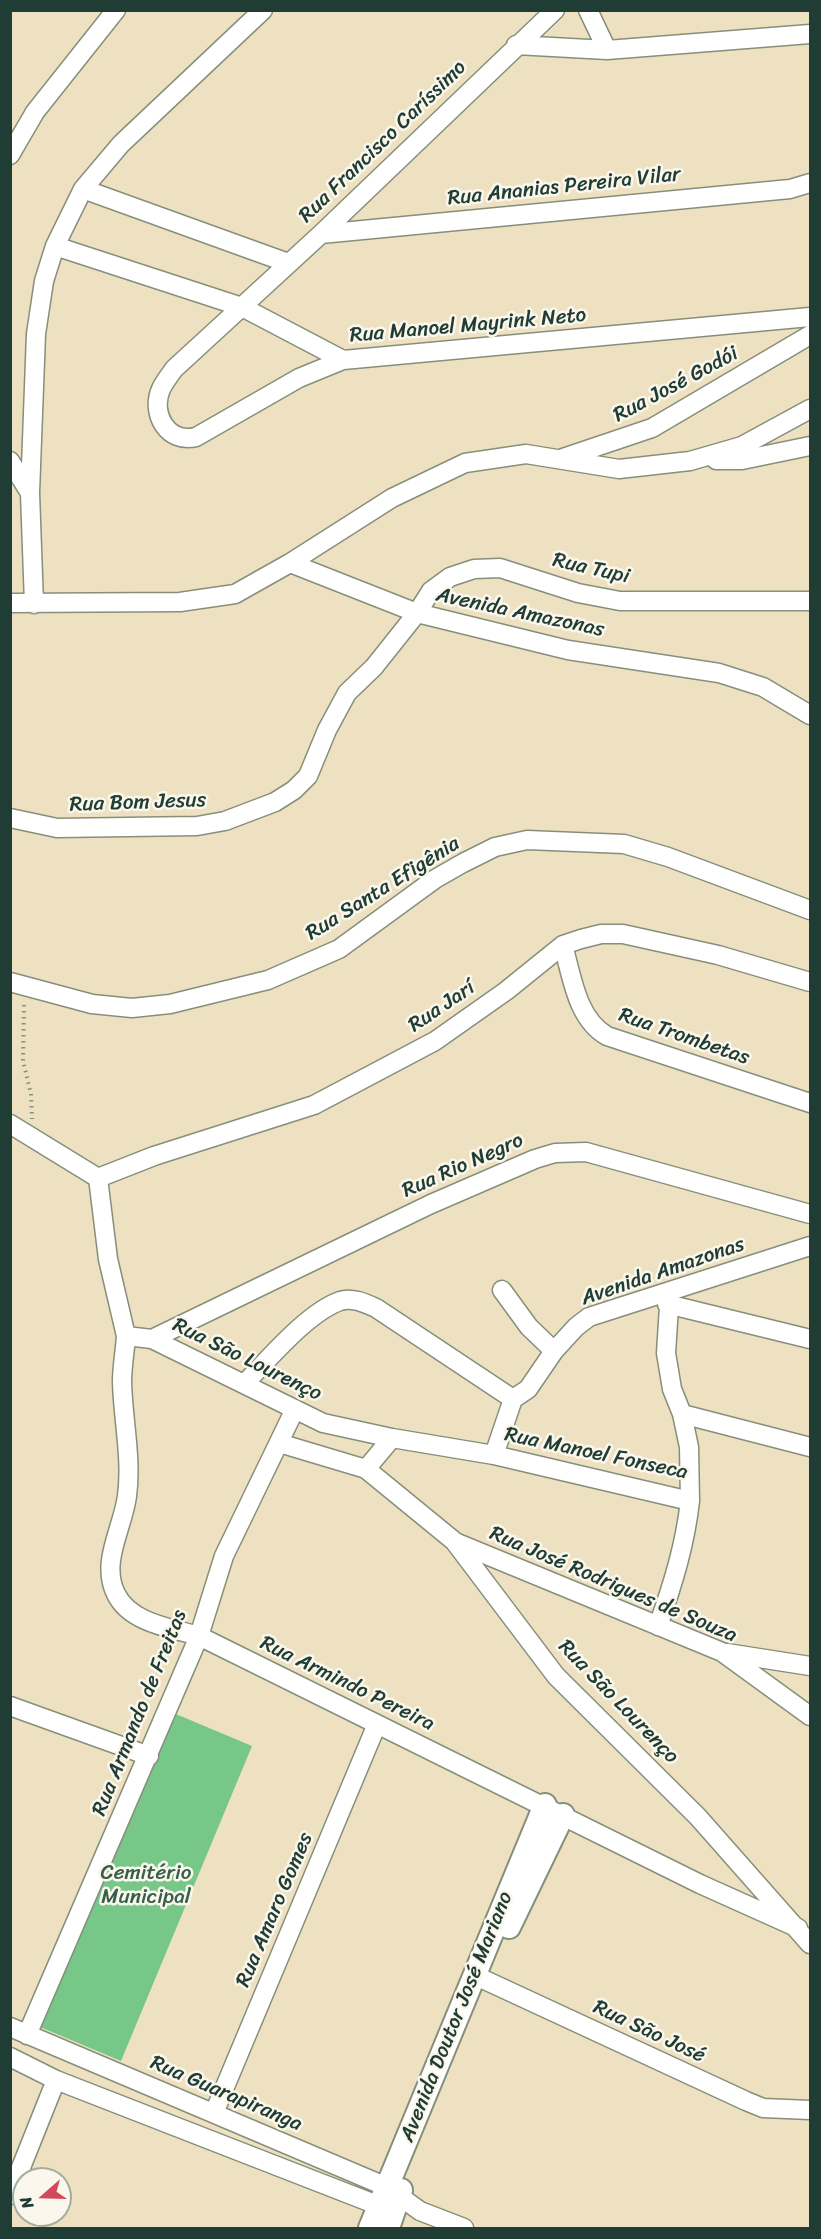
<!DOCTYPE html>
<meta charset="utf-8">
<style>
body{margin:0}
#map{position:relative;width:821px;height:2239px;overflow:hidden;background:#eee1c1;font-family:Sriracha,sans-serif}
canvas{display:block}
.frame{position:absolute;inset:0;border:12px solid #1f3d34;pointer-events:none}
.north{position:absolute;left:12px;top:2167px;width:60px;height:60px;box-sizing:border-box;background:#fbf7ec;border:2px solid #a3ada2;border-radius:50%;rotate:250deg;font-size:16px;font-weight:700;line-height:24px;text-align:center;color:#1f3d34}
.north::after{content:'';display:block;margin:auto;width:21px;height:27px;background:#d1495b;clip-path:polygon(50% 0,100% 100%,50% 72%,0 100%)}
</style>
<div id="map">
<canvas width="821" height="2239"></canvas>
<div class="frame"></div>
<div class="north">N</div>
</div>
<script>
const c = document.querySelector('canvas').getContext('2d');
c.lineJoin = 'round';
function fill(path, color) { c.fillStyle = color; c.fill(path, 'evenodd'); }
function stroke(path, color, width, dash) { c.strokeStyle = color; c.lineWidth = width; c.lineCap = dash ? 'butt' : 'round'; c.setLineDash(dash || []); c.stroke(path); }
function drawText(font, color, halo, rows, align = 'center') {
  c.font = font + ' Sriracha,sans-serif'; c.lineWidth = 5; c.setLineDash([]); c.textBaseline = 'middle'; c.strokeStyle = halo; c.fillStyle = color; for (const [text, x, y, turn = 0] of rows) {
    c.save(); c.translate(x, y); c.rotate((+turn || 0) * Math.PI / 180); c.textAlign = isNaN(turn) ? turn : align; if (halo) c.strokeText(text, 0, 0); c.fillText(text, 0, 0); c.restore();
  }
}
const green = new Path2D(`
 M171,1712L252,1746L121,2061L40,2027Z`);
const path = new Path2D(`
 M24,1005L23,1061L31,1094L32,1119`);
const minor = new Path2D(`
 M555,10L321,234L174,369C170,375 164,382 161,389C150,414 168,444 196,437L299,378L343,360L810,317
 M588,10L607,50
 M516,45L607,50L810,34
 M10,155L35,112L116,10
 M83,189L288,263
 M321,234L790,189L810,183
 M55,246L242,307L343,360
 M563,458L652,428L810,335
 M716,460H742L810,446
 M10,461L30,493
 M290,563L417,613L568,650L719,673L763,687L810,715
 M10,603L180,602L235,594L290,563L392,498L465,463L526,454L619,469L690,461L742,446L810,409
 M34,604L30,493L36,334L44,281L55,246L83,189L121,144L263,10
 M10,818L57,828L197,826L225,821L275,802L294,790L308,776L327,730L347,693L374,667L417,613L431,591L450,577L474,569L500,568L578,593L620,601H810
 M563,945C572,977 577,1019 607,1036L810,1103
 M10,982L92,1004L132,1008L170,1004L268,980L339,949L435,879L463,863L495,847L527,840L624,844L668,857L810,910
 M10,1124L98,1178L108,1259L126,1336L152,1339L323,1423L392,1438L494,1455L690,1501L689,1447L682,1414L672,1389L666,1353L670,1291
 M98,1178L154,1156L314,1105L435,1041L506,991L563,945L581,939L601,934H623L718,955L810,982
 M502,1290L529,1327L554,1351
 M667,1304L810,1339
 M126,1336C125,1351 122,1367 122,1382C123,1420 132,1458 127,1496C123,1528 100,1562 116,1594C130,1623 171,1628 199,1636L700,1884L798,1928
 M152,1339L431,1204L535,1159L555,1153L586,1152L810,1214
 M245,1383C270,1358 307,1313 340,1301C352,1297 365,1303 376,1308L513,1399
 M682,1414L810,1447
 M279,1443L366,1469L454,1541L556,1676L698,1817L810,1944
 M494,1455L513,1399L528,1389L554,1351L576,1327L589,1317L810,1246
 M366,1469L392,1438
 M455,1542L722,1652L810,1716
 M658,1626C673,1584 685,1545 690,1501
 M727,1653L810,1666
 M10,1706L149,1756
 M474,1975L746,2101L763,2108L810,2110
 M10,2027L387,2187L420,2211L464,2228
 M27,2035L199,1636L224,1556L295,1409
 M10,2057L56,2080L390,2210
 M214,2113L377,1724
 M10,2195L56,2080`);
const tertiary = new Path2D(`
 M509,1927L563,1815
 M370,2228L545,1805
 M388,2228L401,2190`);
const streetNames = [
 ["Rua Francisco Caríssimo",383,142,-44],
 ["Rua Ananias Pereira Vilar",564,187,-6],
 ["Rua Manoel Mayrink Neto",468,326,-5],
 ["Rua José Godói",676,385,-28],
 ["Rua Tupi",591,569,13],
 ["Avenida Amazonas",520,613,12],
 ["Rua Bom Jesus",138,803,-2],
 ["Rua Santa Efigênia",383,889,-32],
 ["Rua Jarí",442,1007,-34],
 ["Rua Trombetas",684,1037,19],
 ["Rua Rio Negro",463,1166,-24],
 ["Avenida Amazonas",663,1272,-19],
 ["Rua São Lourenço",247,1360,26],
 ["Rua Manoel Fonseca",596,1454,12],
 ["Rua José Rodrigues de Souza",613,1585,23],
 ["Rua Armindo Pereira",347,1684,26],
 ["Rua São Lourenço",618,1702,46],
 ["Rua Armando de Freitas",140,1713,-68],
 ["Rua Amaro Gomes",275,1910,-67],
 ["Avenida Doutor José Mariano",457,2017,-68],
 ["Rua São José",649,2032,25],
 ["Rua Guarapiranga",226,2094,23]
];
const parkNames = [
 ["Cemitério",146,1874],
 ["Municipal",146,1898]
];
fill(green, '#77c789');
stroke(minor, '#868f7a', 21);
stroke(tertiary, '#868f7a', 26);
stroke(path, '#868f7a', 4, [1.5, 4.5]);
stroke(minor, '#fff', 18);
stroke(tertiary, '#fff', 22);
drawText('21px', '#1f3d34', '#fbf7ec', streetNames);
drawText('21px', '#356049', '#fbf7ec', parkNames);
</script>
